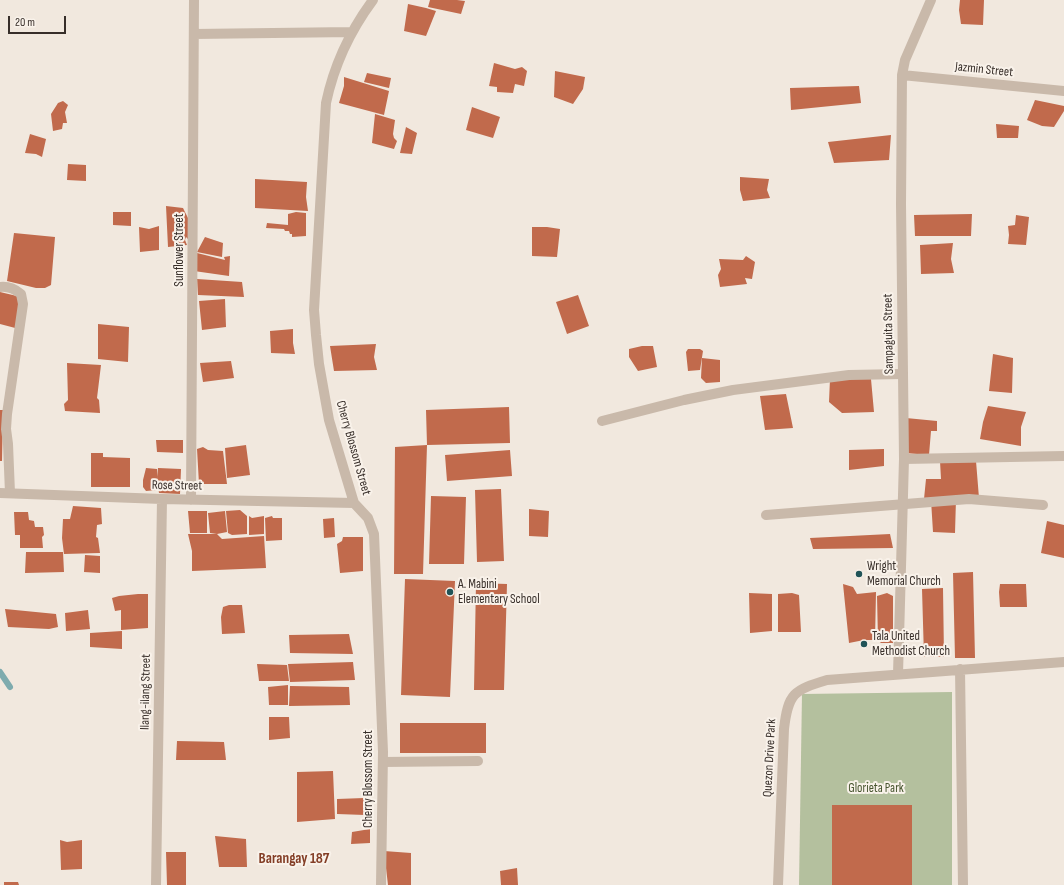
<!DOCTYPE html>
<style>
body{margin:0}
#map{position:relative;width:1064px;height:885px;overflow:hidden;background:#f1e8de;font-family:"Sofia Sans Condensed",sans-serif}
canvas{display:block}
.scale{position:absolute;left:8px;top:16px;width:58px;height:18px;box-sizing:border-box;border:2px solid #372e29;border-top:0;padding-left:5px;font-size:12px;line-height:14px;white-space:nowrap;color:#372e29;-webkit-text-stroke:3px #f9f2ea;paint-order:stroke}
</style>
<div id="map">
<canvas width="1064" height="885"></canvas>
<div class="scale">20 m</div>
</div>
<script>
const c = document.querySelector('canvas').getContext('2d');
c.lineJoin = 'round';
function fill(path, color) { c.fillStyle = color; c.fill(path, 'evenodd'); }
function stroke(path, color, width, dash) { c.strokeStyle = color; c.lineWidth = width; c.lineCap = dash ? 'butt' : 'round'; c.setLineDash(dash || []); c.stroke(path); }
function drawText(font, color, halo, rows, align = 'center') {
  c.font = font + ' "Sofia Sans Condensed",sans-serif'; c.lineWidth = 4; c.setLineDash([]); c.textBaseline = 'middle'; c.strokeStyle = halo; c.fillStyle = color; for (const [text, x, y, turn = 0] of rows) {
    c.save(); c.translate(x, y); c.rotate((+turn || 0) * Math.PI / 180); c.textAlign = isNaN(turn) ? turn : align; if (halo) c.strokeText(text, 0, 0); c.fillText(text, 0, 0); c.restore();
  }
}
const green = new Path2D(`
 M952,692V885H799L802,694Z`);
const stream = new Path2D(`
 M0,672L10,687`);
const building = new Path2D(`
 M430,0H457L465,1L461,14L428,7Z
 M960,0H984L983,25L961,24L959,10Z
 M408,4L426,8L436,11L426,36L404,31Z
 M494,63L515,69L522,67L527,71L524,86L515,84L513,93L497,92V87L489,86Z
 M555,71L585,77L583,89L573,104L554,97Z
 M367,73L391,78L389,88L364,82Z
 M344,77L389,91L384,115L339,103L344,86Z
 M859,86L861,103L791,110L790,88Z
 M1035,100L1064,106V111L1054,127L1042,126L1027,120Z
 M63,101L68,105L65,112L67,123H63L62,129L53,131L51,114L58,103Z
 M472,107L500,117L493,138L466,130Z
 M375,114L395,120L393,134L394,138L397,141L394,149L372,143Z
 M996,124L1019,126L1018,138H997Z
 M406,127L417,133L412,154L400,153Z
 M30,134L46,139L42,157L36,154L25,153Z
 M891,135L889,160L834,163L828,142Z
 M68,164L86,165V181L67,180Z
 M740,177L769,179L767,190L770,198L743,201L740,190Z
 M255,179L307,182L306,197L308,211L255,208Z
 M166,206L183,208L189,220V240L186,237L185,240L187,245L168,247Z
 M113,212H131V226L113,225Z
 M296,212L306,213V236L292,237V234H290L289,231H285L284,229L266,228L267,223L288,225V214Z
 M972,214L971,236H915L914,215Z
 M1016,215L1029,217L1026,245L1008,244L1009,235L1008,226L1015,225Z
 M159,226V250L140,252L139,227L149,229Z
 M532,227H547L560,229L557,257L532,256Z
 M14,233L55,237L51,285L45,288H36L7,281Z
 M205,237L223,243L222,257L197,252Z
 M953,243L951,259L954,273L921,274L920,245Z
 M197,253L225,260L224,257L230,256L229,276L194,271Z
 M746,256L755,262L752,279L745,278L747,284L720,287L718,275L721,269L719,259L743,260Z
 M197,279L242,282L244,297L198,295Z
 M0,292L21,297L19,329L0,324Z
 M578,295L589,326L567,334L556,302Z
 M225,299L226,327L202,330L199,301Z
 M98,324L129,327L128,362L98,359Z
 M293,329V343L295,354L271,353L270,331Z
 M376,344L374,357L377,370L334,371L330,346Z
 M642,346H653L657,367L638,371L629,357V349Z
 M688,349H700L703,351L700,370L688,371L686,352Z
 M993,354L1013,358L1012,393L989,391Z
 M702,358L720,360V382L706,383L701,378Z
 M231,361L234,378L203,382L200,363Z
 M67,363L101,365L97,398L99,400L100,413L65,411L64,404L68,400Z
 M830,379H871L874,412L842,413L829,402Z
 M786,394L793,428L765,430L760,396Z
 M988,406L1026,412L1021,427V446L980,439L983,422Z
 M509,407L510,443L427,445L426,410Z
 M0,410H3L2,461H0Z
 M906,418L937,421V431H931L929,455L905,453Z
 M156,440H183V453L157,452Z
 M246,445L250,475L227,478L225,448Z
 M427,445L423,574H394L395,447Z
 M203,447L208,450L223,451L227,484H199L197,449Z
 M884,449V466L849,470V450Z
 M510,450L512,476L447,481L445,455Z
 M91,453H103V457L130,458V487H91Z
 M940,461H976L979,498L924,499L926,479H941Z
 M146,468L157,469V490L146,491L143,487V480Z
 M158,468L181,469L180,494L159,493L157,477Z
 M501,489L504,561L477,562L475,490Z
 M431,496L466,497L464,564H429Z
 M956,499L955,533L933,532L931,500Z
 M73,506L101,508L102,524L97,525L96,537L98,538L100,553L64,554L62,538L63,519H70Z
 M529,509L549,511L548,537L529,536Z
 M240,510L247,516V534L232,535L228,533L226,511Z
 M188,511H207V533H190Z
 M225,511L227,532L217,534L210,533L208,513Z
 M14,512H28L29,520L34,521L35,527H43L44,535L42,537L43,548H20V535H15Z
 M249,516L252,518L264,516V534L249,535Z
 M272,516L273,518H282V540L266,541L265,518Z
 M334,518L335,537L324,538L323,519Z
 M1047,521L1064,525V558L1041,553Z
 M188,534H217L222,539L264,536L266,568L192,571V551Z
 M890,534L893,548L813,549L810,538Z
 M343,537H363V571L340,573L337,544L342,541Z
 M26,552H63L64,572L25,573Z
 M85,555L100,556V573L84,572Z
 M973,572L975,658H955L953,573Z
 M405,579L455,581L450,697L401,695Z
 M476,583L507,584L504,690H474Z
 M843,584L853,587L857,594L876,592L875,640H864L849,643Z
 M1000,584H1026L1027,607H1000L999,592Z
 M943,588L944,657H924L922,589Z
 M749,593L772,594V631L750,633Z
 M792,593L799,595L801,632H778V594Z
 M887,593L893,596V643H881L878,640L877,596Z
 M138,594H148V628L121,630V610L115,611L112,598L119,596Z
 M229,605H242L245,633L222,634L221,617L223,607Z
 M5,609L56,614L58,627L49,629L8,627Z
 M88,610L90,629L66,631L65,613Z
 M122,631V649L90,647V633Z
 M349,634L353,654L290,653L289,635Z
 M353,662L355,680L290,682L288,664Z
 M257,664L287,665L289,681H259Z
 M288,685V705H269L268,687Z
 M290,686L349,687L350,705L289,706Z
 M269,717H289L290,738L269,740Z
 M400,723H486V753H400Z
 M177,741L224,742L226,760H176Z
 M333,771L335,819L297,822V772Z
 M364,798L365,815L337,814V799Z
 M832,805H912V885H832Z
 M370,829V843L351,844L352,832Z
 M215,836L246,839L247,867H219Z
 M60,840L67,842L82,840V869L61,870Z
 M384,851L411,853V885H388Z
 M166,852H186V885H167Z
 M517,868L518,885H501L500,871Z
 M4,882H18L19,885H4Z`);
const lane = new Path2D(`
 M0,287C9,286 15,289 21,294L23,304L7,414L6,429L8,444L10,493
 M602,421L684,400L733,390L849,375L903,374
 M904,459L1064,456
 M766,515L969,499L1043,505
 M383,762L478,761`);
const street = new Path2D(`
 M373,0C350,31 334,65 326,103L314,310L316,335L319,364L329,420L354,503L368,518L374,534L383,752L381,885
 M194,34L352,32
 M902,75L1064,91
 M0,493L162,499L354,503
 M191,500L194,0
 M960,669L963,885
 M898,674L904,459L901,204L902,75L905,60L931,0
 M156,885L162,499
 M778,885L784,729C788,693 794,690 827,680L1064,662`);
const markers = [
 [859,574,4,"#205357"],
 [450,592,4,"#205357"],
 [864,644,4,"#205357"]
];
const streetNames = [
 ["Jazmin Street",984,70,6],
 ["Sunflower Street",180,250,-90],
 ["Sampaguita Street",889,334,-91],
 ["Cherry Blossom Street",353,448,74],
 ["Rose Street",177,486,1],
 ["Ilang-ilang Street",146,692,-89],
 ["Quezon Drive Park",770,758,-87],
 ["Cherry Blossom Street",369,779,-90]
];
const poiNames = [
 ["Wright",867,567],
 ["Memorial Church",867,582],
 ["A. Mabini",458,585],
 ["Elementary School",458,600],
 ["Tala United",872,637],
 ["Methodist Church",872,652]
];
const parkNames = [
 ["Glorieta Park",876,789]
];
const quarterNames = [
 ["Barangay 187",294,859]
];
fill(green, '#b4c09e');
stroke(stream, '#7eabae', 6);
fill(building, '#c16a4c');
stroke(lane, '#c9b9aa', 10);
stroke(street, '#c9b9aa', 10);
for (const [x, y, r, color] of markers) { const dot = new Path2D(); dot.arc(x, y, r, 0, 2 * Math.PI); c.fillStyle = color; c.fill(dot); stroke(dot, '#f9f2ea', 1.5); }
drawText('13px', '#372e29', '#f9f2ea', streetNames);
drawText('13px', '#372e29', '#f9f2ea', poiNames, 'left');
drawText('13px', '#46542e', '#f9f2ea', parkNames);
drawText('bold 15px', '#833d25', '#f9f2ea', quarterNames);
</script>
